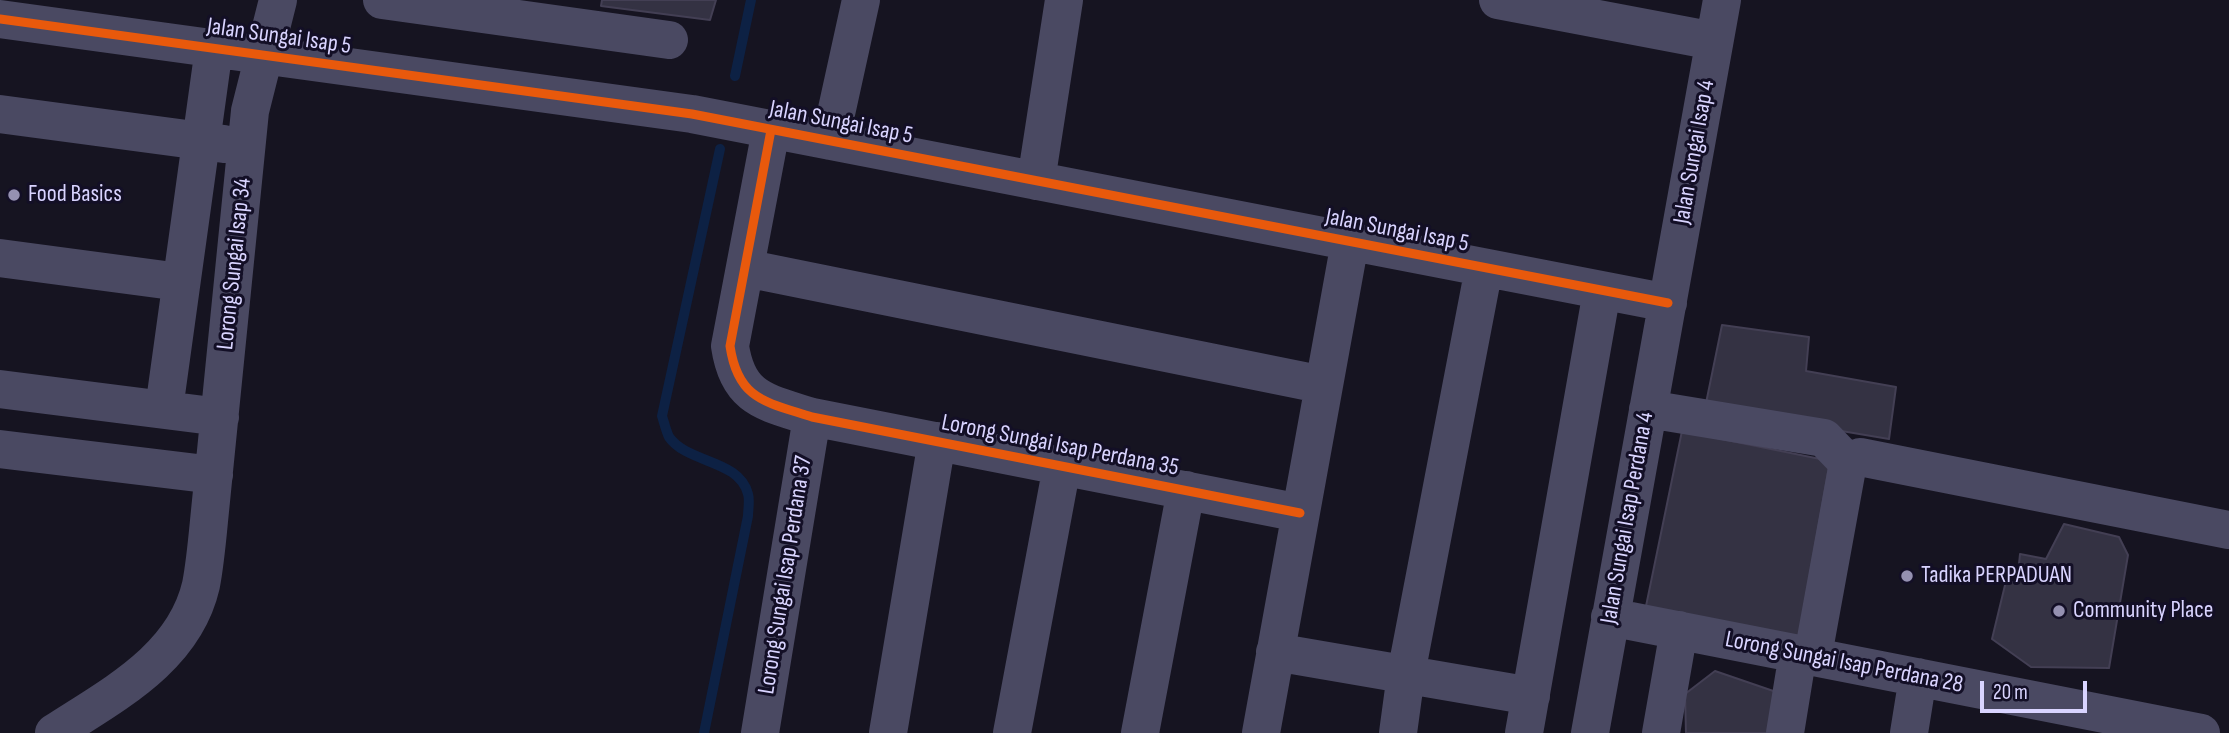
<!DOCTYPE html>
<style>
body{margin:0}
#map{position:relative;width:2229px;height:733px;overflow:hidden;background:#161421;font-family:"Sofia Sans Condensed",sans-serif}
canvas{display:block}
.scale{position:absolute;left:1980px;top:681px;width:107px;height:32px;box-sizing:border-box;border:4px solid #d9d4ff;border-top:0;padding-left:9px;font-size:21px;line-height:24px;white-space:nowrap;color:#d9d4ff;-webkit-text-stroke:5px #130f26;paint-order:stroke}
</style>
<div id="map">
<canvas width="2229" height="733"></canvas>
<div class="scale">20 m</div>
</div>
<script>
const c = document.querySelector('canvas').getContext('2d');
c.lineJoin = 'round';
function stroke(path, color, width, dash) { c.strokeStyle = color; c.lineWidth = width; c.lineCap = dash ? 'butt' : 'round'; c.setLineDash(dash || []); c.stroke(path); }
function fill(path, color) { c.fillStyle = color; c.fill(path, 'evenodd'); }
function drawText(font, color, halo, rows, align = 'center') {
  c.font = font + ' "Sofia Sans Condensed",sans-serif'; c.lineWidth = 6; c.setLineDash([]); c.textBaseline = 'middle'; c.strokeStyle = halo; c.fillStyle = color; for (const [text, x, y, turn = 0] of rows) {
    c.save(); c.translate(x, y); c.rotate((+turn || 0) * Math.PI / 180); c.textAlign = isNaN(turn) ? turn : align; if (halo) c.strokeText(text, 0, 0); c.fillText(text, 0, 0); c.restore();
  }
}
const stream = new Path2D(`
 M735,76L751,0
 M704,733L748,516C748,510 750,500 748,494C739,459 688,464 669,437C666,431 664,422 662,416L720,149`);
const building = new Path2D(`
 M602,0H716L710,20L601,6Z
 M1722,325L1809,337L1806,371L1896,387L1889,439L1705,408Z
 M1682,431L1830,461L1799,636L1645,611Z
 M2064,524L2119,537L2128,555L2109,668L2031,667L1992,639L2006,581L2017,583L2020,554L2046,559Z
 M1715,671L1785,695L1777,733H1686L1685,694Z`);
const minor = new Path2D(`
 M382,0L669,40
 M1498,0L1714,41
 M0,19L692,114L1668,303
 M0,114L224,144
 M771,130L730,346C738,400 766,402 812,417L1300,513
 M830,141L861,0
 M1036,181L1064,0
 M0,258L180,282
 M745,268L1324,385
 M0,389L220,417
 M164,409L214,48
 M1648,409L1824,438L1848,463
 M0,449L214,475
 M1610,617L2201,733
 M1275,652L1531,696
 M1813,655L1848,463L1860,457L2229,530
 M54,733C112,695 184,659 201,585C205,564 207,542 209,521L250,111L278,0
 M760,733L812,417
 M888,733L937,441
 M1012,733L1062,466
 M1140,733L1186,490
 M1261,733L1350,242
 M1398,733L1406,674L1484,268
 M1524,733L1602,291
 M1590,733L1722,0
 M1661,733L1679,630
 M1785,733L1798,653
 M1909,733L1918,677`);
const cycleway = new Path2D(`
 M0,19L692,114L1668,303
 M771,130L730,346C738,400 766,402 812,417L1300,513`);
const markers = [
 [14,195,7,"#9591b1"],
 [1907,576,7,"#9591b1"],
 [2059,611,7,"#9591b1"]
];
const streetNames = [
 ["Jalan Sungai Isap 5",279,37,8],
 ["Jalan Sungai Isap 5",841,123,11],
 ["Jalan Sungai Isap 4",1695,152,-80],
 ["Jalan Sungai Isap 5",1397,231,11],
 ["Lorong Sungai Isap 34",235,264,-84],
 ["Lorong Sungai Isap Perdana 35",1060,446,11],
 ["Jalan Sungai Isap Perdana 4",1628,518,-80],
 ["Lorong Sungai Isap Perdana 37",786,575,-81],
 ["Lorong Sungai Isap Perdana 28",1844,663,11]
];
const poiNames = [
 ["Food Basics",28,195],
 ["Tadika PERPADUAN",1921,576],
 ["Community Place",2073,611]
];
stroke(stream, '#0d2144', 10);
fill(building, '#343243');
stroke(building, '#433f54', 2);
stroke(minor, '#4a4962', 38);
stroke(cycleway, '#e8590c', 9);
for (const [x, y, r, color] of markers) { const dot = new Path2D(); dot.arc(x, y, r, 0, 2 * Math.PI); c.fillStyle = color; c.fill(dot); stroke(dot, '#130f26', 2.5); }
drawText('24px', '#d9d4ff', '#130f26', streetNames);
drawText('24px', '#d9d4ff', '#130f26', poiNames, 'left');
</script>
